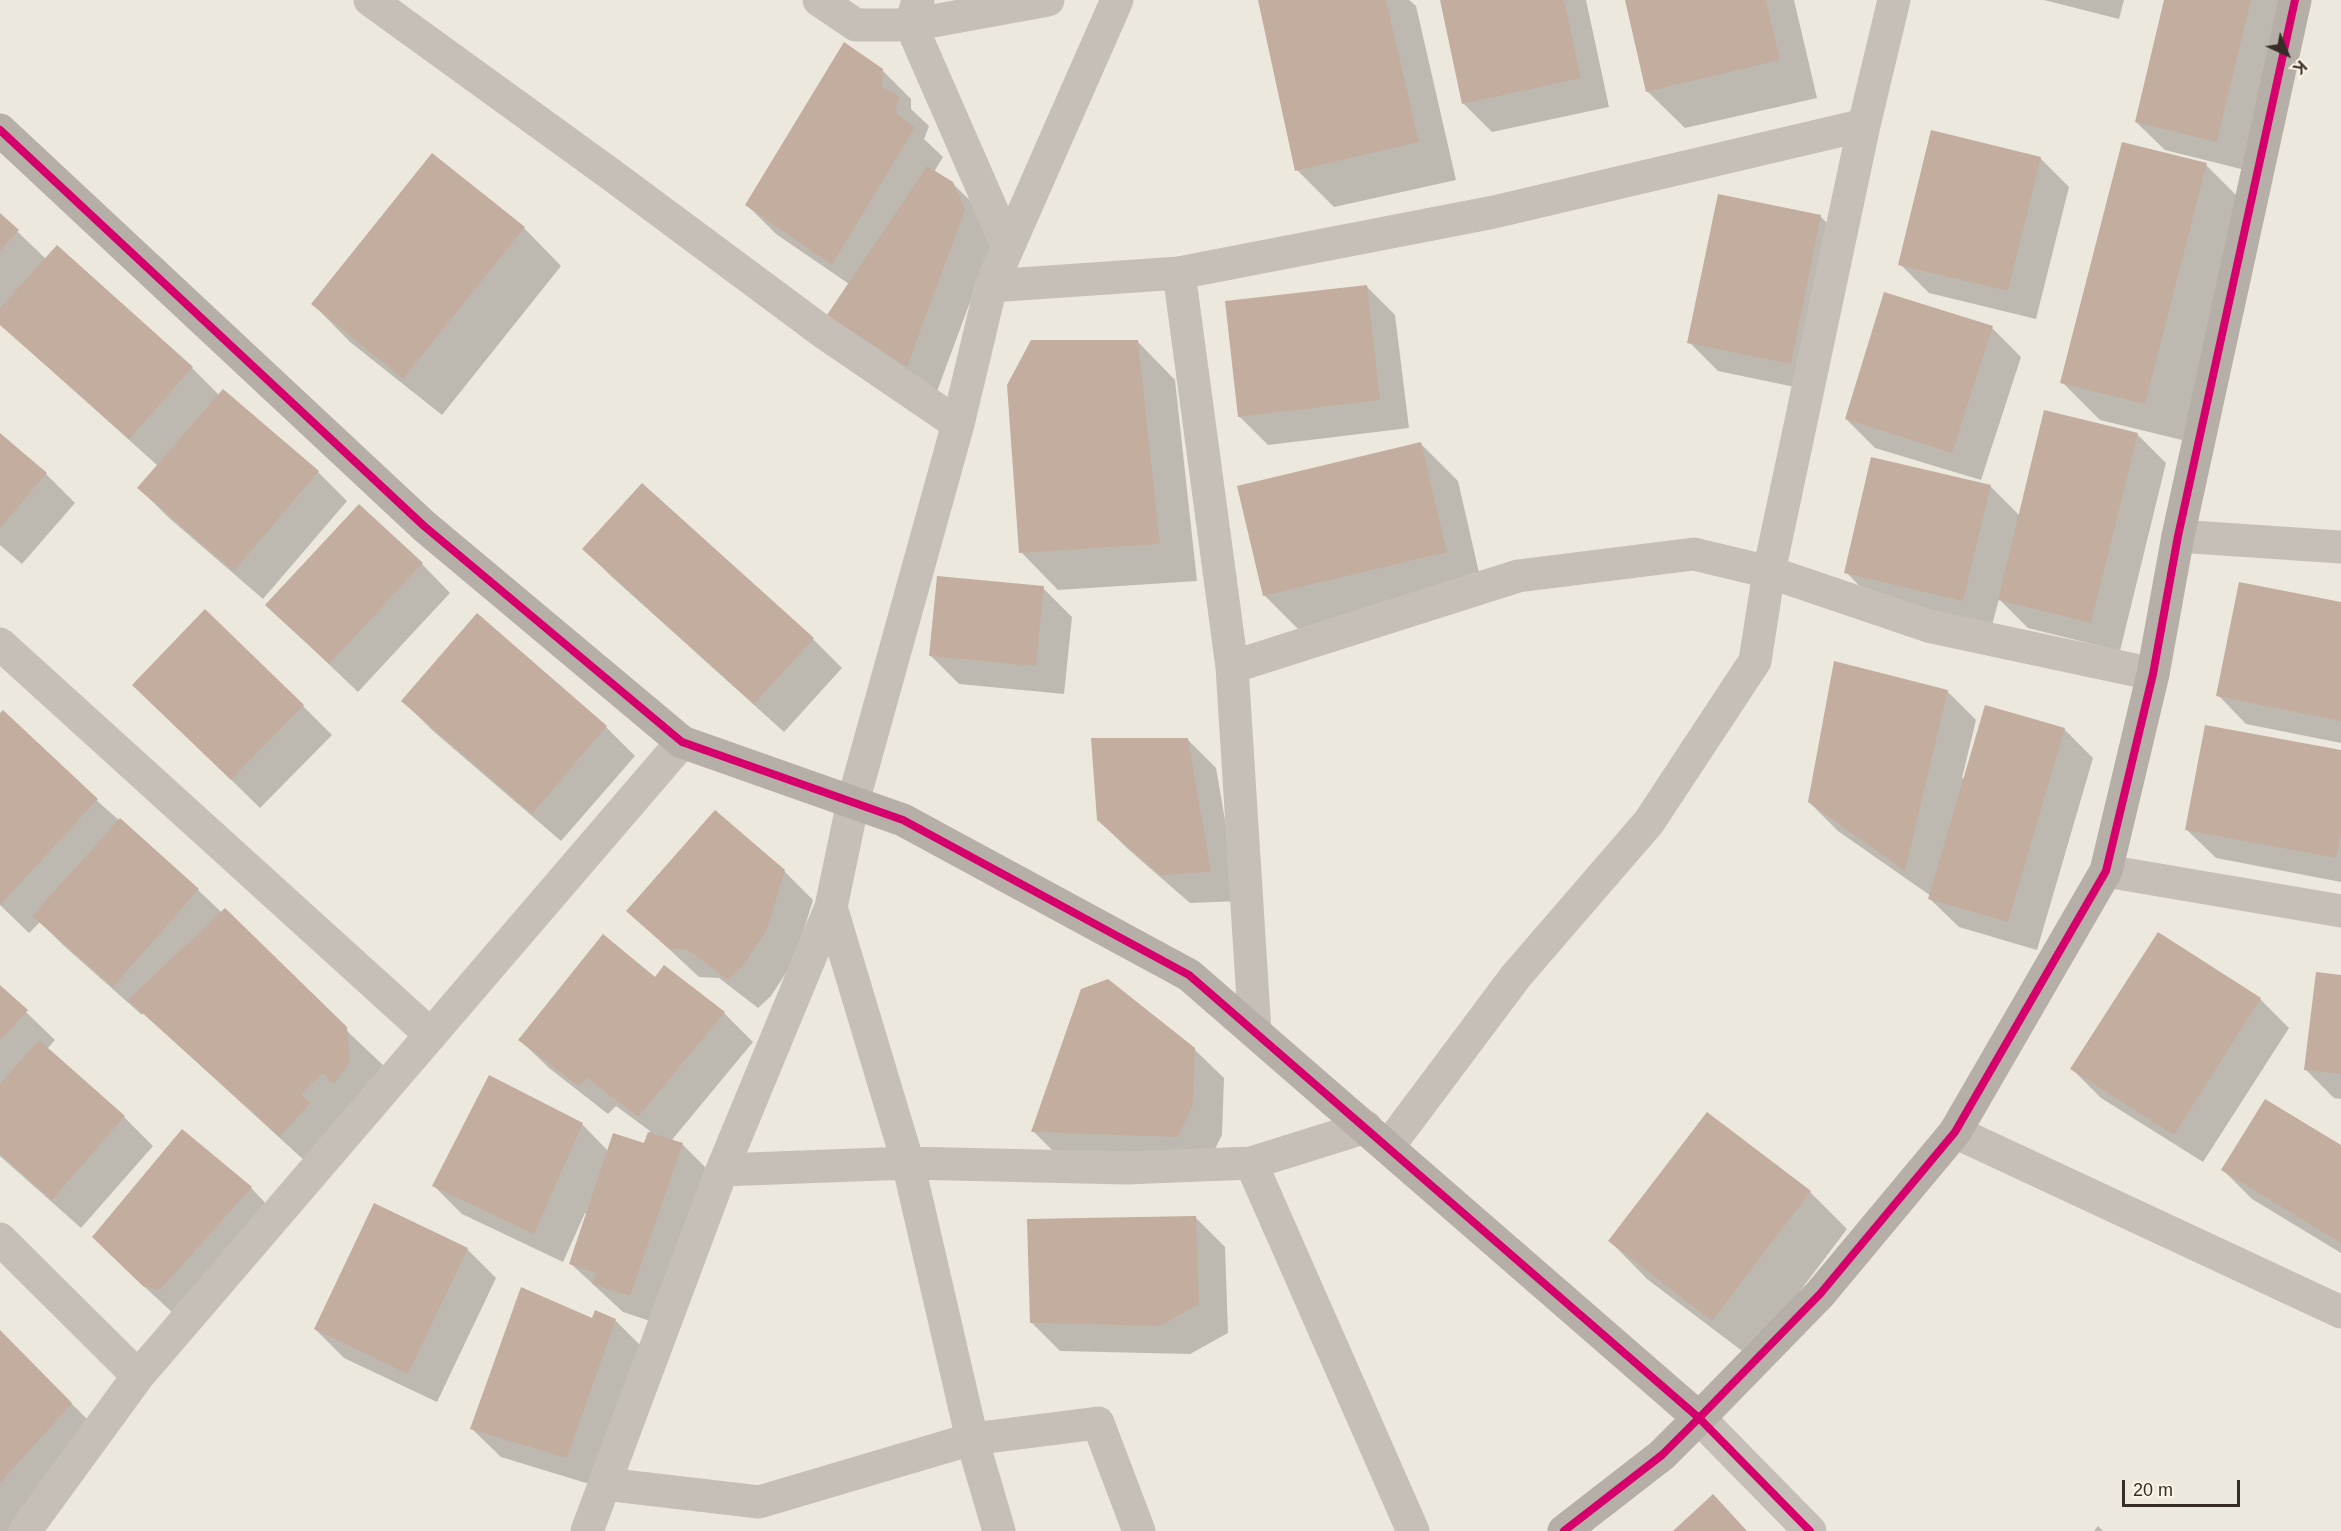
<!DOCTYPE html>
<style>
body{margin:0}
#map{position:relative;width:2341px;height:1531px;overflow:hidden;background:#ede8de;font-family:Arial,sans-serif}
canvas{display:block}
.north{position:absolute;left:2257px;top:24px;width:60px;height:60px;-webkit-text-stroke:4px #fbf3e4;paint-order:stroke;rotate:136deg;font-size:16px;font-weight:700;line-height:24px;text-align:center;color:#362d26}
.north::after{content:'';display:block;margin:auto;width:21px;height:27px;background:#362d26;clip-path:polygon(50% 0,100% 100%,50% 72%,0 100%)}
.scale{position:absolute;left:2122px;top:1480px;width:118px;height:27px;box-sizing:border-box;border:3px solid #362d26;border-top:0;padding-left:8px;font-size:18px;line-height:21px;white-space:nowrap;color:#362d26;-webkit-text-stroke:4px #fbf3e4;paint-order:stroke}
</style>
<div id="map">
<canvas width="2341" height="1531"></canvas>
<div class="north">K</div>
<div class="scale">20 m</div>
</div>
<script>
const c = document.querySelector('canvas').getContext('2d');
c.lineJoin = 'round';
function fill(path, color) { c.fillStyle = color; c.fill(path, 'evenodd'); }
function stroke(path, color, width, dash) { c.strokeStyle = color; c.lineWidth = width; c.lineCap = dash ? 'butt' : 'round'; c.setLineDash(dash || []); c.stroke(path); }
const shadow = new Path2D(`
 M1259,0H1409L1416,6L1456,180L1334,207L1297,170Z
 M1441,0H1586L1609,107L1492,132L1464,104Z
 M1626,0H1794L1817,98L1685,128L1647,91Z
 M2044,0H2124L2119,19Z
 M2166,0H2284L2245,170L2165,150L2136,122Z
 M882,70L911,99V109L929,126L924,139L943,157L934,172L952,183L982,212L993,240L936,394L857,344L828,315L849,284L776,234L747,205Z
 M2040,158L2069,187L2036,319L1929,293L1900,264Z
 M2206,165L2243,202L2182,440L2100,420L2062,382Z
 M0,215L46,259L57,247L192,368L219,395L223,391L318,472L347,501L263,599L168,517L139,488L158,466L0,324Z
 M1820,216L1849,245L1819,392L1718,371L1689,342Z
 M524,228L561,266L442,415L350,342L313,304Z
 M1366,286L1395,315L1409,428L1268,445L1239,416Z
 M1992,328L2021,357L1981,480L1875,448L1846,419Z
 M1138,342L1175,380L1197,581L1058,590L1021,552Z
 M2137,434L2166,463L2120,651L2028,628L1999,599L1991,629L1874,601L1846,572L1990,486L2020,516Z
 M0,435L46,474L75,503L22,564L0,545Z
 M1421,444L1458,481L1483,590L1302,633L1264,595Z
 M642,485L813,639L842,668L784,732L612,577L584,549Z
 M422,564L450,593L358,692L267,605Z
 M1043,588L1072,617L1064,694L959,684L930,655Z
 M2341,604V743L2246,724L2218,695Z
 M477,616L606,727L635,756L561,841L432,730L403,701Z
 M1947,691L1976,720L1962,778L1965,779L2064,729L2093,758L2037,950L1959,927L1930,899L1931,896L1838,831L1809,802Z
 M303,706L332,735L260,808L163,713Z
 M0,715L198,890L384,1066L318,1173L143,1013L142,1015L63,945L40,922L29,933L0,905Z
 M1187,739L1216,768L1239,901L1190,903L1128,849L1098,820Z
 M2341,752V882L2216,858L2187,830Z
 M784,871L813,900L795,959L771,996L758,1008L719,978L699,977L628,911Z
 M2341,977V1099L2334,1098L2305,1069Z
 M655,979L724,1013L753,1042L671,1141L682,1144L711,1173L659,1324L623,1312L570,1263L587,1214L585,1213L563,1262L462,1214L434,1186L582,1124L608,1151L645,1145L650,1131L616,1106L608,1114L549,1068L520,1040Z
 M0,987L55,1040L47,1049L124,1117L153,1146L81,1228L0,1156Z
 M2260,999L2289,1028L2203,1162L2101,1098L2072,1069Z
 M1194,1049L1224,1078L1222,1135L1207,1165L1062,1160L1033,1131Z
 M2341,1147V1253L2252,1199L2223,1170Z
 M251,1188L279,1217L175,1315L122,1266Z
 M1810,1192L1847,1229L1750,1357L1647,1279L1610,1241Z
 M1196,1218L1225,1247L1228,1333L1190,1354L1060,1351L1031,1322Z
 M467,1249L496,1278L437,1402L344,1358L315,1329Z
 M592,1320H615L644,1349L596,1486L501,1457L472,1429Z
 M0,1332L109,1441L28,1531H0Z
 M2098,1526L2103,1531H2094Z`);
const building = new Path2D(`
 M1258,0H1386L1419,142L1295,171Z
 M1440,0H1564L1581,78L1462,104Z
 M1625,0H1766L1780,60L1646,92Z
 M2164,0H2251L2217,142L2135,122Z
 M844,42L883,69L882,87L900,96L895,112L915,127L832,265L745,205Z
 M1931,130L2041,157L2008,291L1898,265Z
 M2122,142L2207,163L2145,404L2060,383Z
 M432,153L525,227L403,379L311,304Z
 M927,166L953,182L965,210L907,367L827,315Z
 M1718,194L1821,215L1791,364L1687,343Z
 M0,213L19,230L0,251Z
 M57,245L193,367L129,439L0,325V308Z
 M1367,285L1380,400L1238,417L1225,301Z
 M1884,292L1993,326L1952,453L1845,419Z
 M1031,340H1138L1160,544L1019,553L1007,385Z
 M223,389L319,471L234,571L137,488Z
 M2044,410L2138,433L2091,623L1998,600Z
 M0,433L47,473L0,528Z
 M1421,442L1447,552L1263,596L1237,486Z
 M1871,457L1991,485L1963,601L1844,573Z
 M642,483L814,638L754,704L582,549Z
 M359,504L423,563L329,664L265,605Z
 M937,576L1044,586L1036,666L929,656Z
 M2239,582L2341,602V721L2216,696Z
 M205,609L304,705L231,780L132,685Z
 M477,613L607,726L532,814L401,701Z
 M1834,661L1948,690L1905,871L1808,802Z
 M1985,705L2065,728L2008,922L1928,899Z
 M3,710L98,799L0,905V713Z
 M2205,725L2341,750V833L2336,858L2185,830Z
 M1091,738H1188L1211,872L1160,875L1097,820Z
 M715,810L785,870L767,930L742,967L728,980L688,950L668,948L626,911Z
 M120,818L199,889L113,987L32,916Z
 M225,908L347,1027L350,1062L334,1084L323,1073L301,1094L310,1103L280,1137L128,1000Z
 M2158,932L2261,998L2174,1135L2070,1069Z
 M603,934L655,977L664,965L725,1012L638,1117L587,1078L578,1086L518,1040Z
 M2316,972L2341,975V1074L2304,1070Z
 M1108,979L1195,1048L1193,1105L1178,1137L1031,1132L1081,989Z
 M0,985L28,1010L0,1041Z
 M39,1040L125,1116L52,1200L0,1154V1084Z
 M489,1075L583,1123L534,1234L432,1186Z
 M2265,1099L2341,1145V1243L2221,1170Z
 M1707,1112L1811,1191L1712,1321L1608,1241Z
 M182,1129L252,1187L160,1290L144,1287L92,1237Z
 M648,1132L683,1143L630,1296L592,1284L596,1273L569,1264L613,1133L644,1143Z
 M374,1203L468,1248L408,1374L314,1329Z
 M1196,1216L1199,1304L1160,1326L1030,1323L1027,1219Z
 M521,1287L592,1318L595,1310L616,1319L567,1458L470,1429Z
 M0,1330L72,1403L0,1483Z
 M1713,1494L1747,1531H1673Z`);
const street = new Path2D(`
 M370,0L609,173L823,332L958,424
 M819,0L856,25H911L1048,0
 M918,0L911,25L1008,247
 M1179,273L1232,667L1255,1032
 M991,286L1179,273L1494,212L1864,125
 M2178,536L2341,547
 M0,644L431,1035
 M1232,667L1518,576L1694,554L1769,572L1928,626L2153,674
 M2106,871L2341,911
 M1955,1132L2341,1312
 M1388,1147L1516,976L1649,822L1755,661L1769,572L1864,125L1894,0
 M1251,1163L1413,1531
 M722,1170L908,1163L1126,1168L1251,1163L1366,1127
 M0,1239L138,1376
 M1699,1418L1810,1531
 M605,1484L759,1502L972,1439L1098,1423L1139,1531
 M25,1531L138,1376L682,742
 M587,1531L722,1170L831,907
 M999,1531L972,1439L908,1163L831,907L853,802L958,424L991,286L1117,0`);
const secondary = new Path2D(`
 M0,130L424,526L682,742L903,820L1189,975L1699,1418
 M1564,1531L1662,1455L1699,1418L1820,1294L1955,1132L2106,871L2153,674L2178,536L2295,0`);
const cycleway = new Path2D(`
 M0,130L424,526L682,742L903,820L1189,975L1699,1418L1810,1531
 M1564,1531L1662,1455L1699,1418L1820,1294L1955,1132L2106,871L2153,674L2178,536L2295,0`);
fill(shadow, '#0003');
fill(building, '#c2ad9e');
stroke(street, '#c6bfb7', 33);
stroke(secondary, '#b6afa8', 33);
stroke(cycleway, '#d6006c', 8);
</script>
